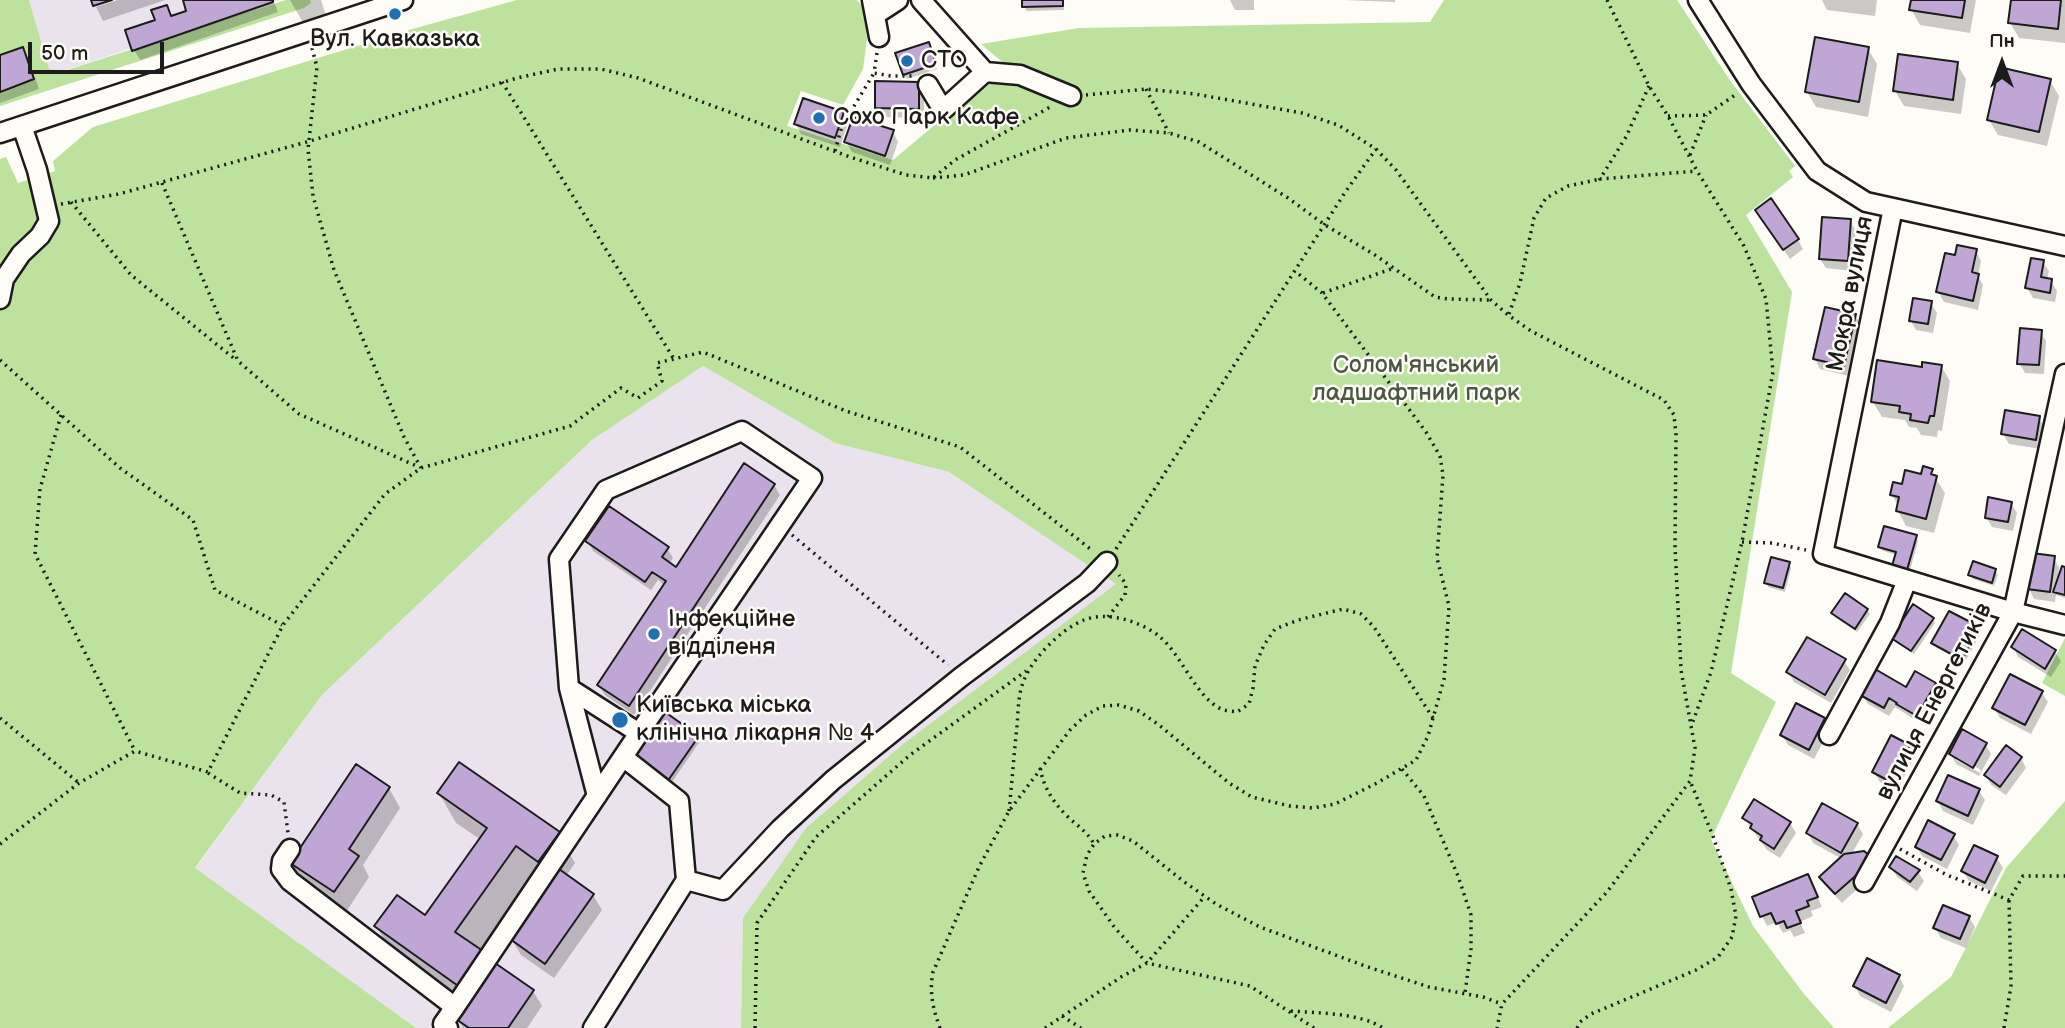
<!DOCTYPE html>
<meta charset="utf-8">
<style>
body{margin:0}
#map{position:relative;width:2065px;height:1028px;overflow:hidden;background:#fdfcf7;font-family:"Balsamiq Sans",sans-serif}
canvas{display:block}
.north{position:absolute;left:1967px;top:28px;width:70px;height:70px;-webkit-text-stroke:5px #fdfcf7;paint-order:stroke;rotate:0deg;font-size:19px;font-weight:700;line-height:28px;text-align:center;color:#1c1c1c}
.north::after{content:'';display:block;margin:auto;width:24px;height:32px;background:#1c1c1c;clip-path:polygon(50% 0,100% 100%,50% 72%,0 100%)}
.scale{position:absolute;left:28px;top:42px;width:136px;height:32px;box-sizing:border-box;border:4px solid #1c1c1c;border-top:0;padding-left:9px;font-size:21px;line-height:24px;white-space:nowrap;color:#1c1c1c;-webkit-text-stroke:5px #fdfcf7;paint-order:stroke}
</style>
<div id="map">
<canvas width="2065" height="1028"></canvas>
<div class="north">Пн</div>
<div class="scale">50 m</div>
</div>
<script>
const c = document.querySelector('canvas').getContext('2d');
c.lineJoin = 'round';
function fill(path, color) { c.fillStyle = color; c.fill(path, 'evenodd'); }
function stroke(path, color, width, dash) { c.strokeStyle = color; c.lineWidth = width; c.lineCap = dash ? 'butt' : 'round'; c.setLineDash(dash || []); c.stroke(path); }
function drawText(font, color, halo, rows, align = 'center') {
  c.font = font + ' "Balsamiq Sans",sans-serif'; c.lineWidth = 5; c.setLineDash([]); c.textBaseline = 'middle'; c.strokeStyle = halo; c.fillStyle = color; for (const [text, x, y, turn = 0] of rows) {
    c.save(); c.translate(x, y); c.rotate((+turn || 0) * Math.PI / 180); c.textAlign = isNaN(turn) ? turn : align; if (halo) c.strokeText(text, 0, 0); c.fillText(text, 0, 0); c.restore();
  }
}
const built = new Path2D(`
 M29,0H280L50,75Z
 M703,366L835,443L949,472L1117,584L903,744L806,828L743,918L741,1028H416L195,869L322,695L592,440Z`);
const green = new Path2D(`
 M0,0H29L49,69L64,71L286,0H310L311,3L304,8L0,106Z
 M517,0H856L862,5L867,38L863,69L843,105L801,91L787,126L893,160L1006,65L981,44L1079,28L1430,22L1444,0H1677L1729,79L1795,166L1789,171L1793,177L1746,215L1792,292L1731,673L1776,702L1711,839L1753,926L1804,994L1834,1028H741L743,918L806,828L903,744L1116,584L949,472L835,443L703,366L592,440L322,695L195,868L416,1028H0V159L6,157L18,183L55,171L53,161L93,127L416,28Z
 M2065,638V696L2042,683Z
 M2065,801V1028H1888L1951,977L2006,868Z`);
const shadow = new Path2D(`
 M118,0H165L103,21L96,7Z
 M185,0H273L278,12L140,60L134,50L167,7L173,17L189,12Z
 M290,0H321L327,19L305,26Z
 M1023,0H1064V10L1026,11Z
 M1230,0H1254V10H1235Z
 M1344,0H1395V2Z
 M1822,0H1877L1875,16L1827,10Z
 M1913,0H1976L1970,33L1920,25L1911,9Z
 M2013,0H2065V43L2019,38L2010,23Z
 M22,49L28,58L39,89L0,103V56Z
 M930,49L937,69L907,79L904,75Z
 M1868,49L1877,64L1868,117L1816,107L1807,92Z
 M1957,64L1966,79L1961,114L1904,106L1895,91Z
 M2050,81L2059,96L2047,146L1998,135L1989,120Z
 M918,83L924,93V118L882,117L877,107Z
 M842,113L848,123L840,147L801,134L796,124Z
 M893,132L898,142L890,165L852,152L846,142Z
 M1763,220L1798,240L1803,249L1790,259Z
 M1850,221L1856,231L1853,271L1826,268L1820,259Z
 M1976,251L1981,261L1978,276L1983,285L1978,310L1944,302L1938,292L1956,257Z
 M2043,262L2049,271L2047,280L2051,281L2057,291L2055,302L2033,298L2027,288Z
 M1931,303L1937,313L1933,333L1916,330L1910,320Z
 M1855,315L1861,325L1849,376L1820,369L1815,359Z
 M2040,332L2046,341L2044,374L2025,373L2019,363Z
 M1941,366L1950,381L1942,431L1938,430L1937,437L1921,435L1917,428L1909,427L1905,420L1882,417L1873,402L1923,369Z
 M2039,418L2044,427L2041,449L2009,444L2003,434Z
 M1931,471L1945,493L1934,533L1906,526L1898,511L1899,507L1892,495L1903,486Z
 M774,485L780,495L634,715L605,695L599,686L665,586L658,580L651,590L593,551L588,541L667,548L673,558L669,564L676,569Z
 M2011,503L2017,513L2013,531L1992,527L1986,517Z
 M1916,536L1918,541L1909,574L1896,570L1894,566L1897,555L1883,551L1880,547Z
 M2054,558L2059,568L2058,577L2060,578L2065,569V598L2056,595L2055,602L2034,599L2029,589Z
 M1789,564L1791,568L1785,592L1768,587L1766,583Z
 M1995,571L1998,575L1994,586L1973,579L1970,575Z
 M1867,610L1870,614L1857,632L1836,618L1833,614Z
 M1933,619L1935,623L1914,654L1895,642L1893,638Z
 M1978,629L1981,633L1966,660L1933,643Z
 M2023,631L2055,652L2061,661L2051,677L2018,657L2013,647Z
 M1844,661L1850,670L1831,703L1794,682L1788,672Z
 M1935,684L1940,694L1923,725L1895,707L1889,716L1868,704L1862,695Z
 M2042,693L2048,702L2031,734L2000,718L1994,708Z
 M1824,719L1830,729L1814,759L1788,745L1782,735Z
 M698,737L700,741L670,785L638,763Z
 M1985,744L1991,754L1979,776L1956,764L1951,754ZM1956,756L1981,770L1980,773L1956,760Z
 M1909,746L1915,756L1897,790L1880,782L1874,772Z
 M2021,758L2026,768L2006,795L1991,785L1986,775Z
 M389,788L400,808L363,865L369,877L346,912L304,884L292,864Z
 M1979,791L1985,800L1973,825L1943,811L1938,801Z
 M439,793L558,834L575,863L566,876L593,895L602,910L554,978L521,955L512,940L549,886L533,875L479,951L493,969L533,991L542,1006L527,1028H463L458,1020L394,956L376,926L426,917L481,840L456,823Z
 M1744,818L1790,823L1796,833L1780,858L1767,850Z
 M1857,824L1863,834L1851,855L1865,882L1842,903L1827,887L1821,877L1842,859L1813,843L1808,833Z
 M1953,835L1959,845L1947,869L1922,856L1917,847Z
 M1997,858L2003,868L1991,891L1969,881L1963,871Z
 M1891,867L1918,872L1924,881L1917,891L1897,877Z
 M1808,876L1822,907L1811,911L1813,916L1800,922L1805,933L1794,937L1790,930L1783,933L1777,922L1767,926L1762,916Z
 M1969,917L1975,927L1966,948L1941,938L1935,928Z
 M1899,976L1904,986L1891,1012L1860,996L1855,986Z`);
const building = new Path2D(`
 M91,0H112L93,6Z
 M183,0H273V2L132,51L125,30L155,20L151,10L167,5L171,16L186,11Z
 M1022,0H1063V6L1022,7Z
 M1911,0H1965L1962,18L1909,10Z
 M2011,0H2061L2058,29L2008,23Z
 M1815,37L1869,47L1859,102L1805,92Z
 M929,42L936,64L903,75L895,53Z
 M23,47L34,79L0,92V55Z
 M1898,54L1958,62L1953,100L1893,91Z
 M1999,67L2051,79L2039,132L1987,120Z
 M875,81L919,82V109L875,108Z
 M803,98L844,112L835,138L794,124Z
 M853,117L894,130L885,156L844,142Z
 M1771,198L1799,239L1783,250L1755,210Z
 M1822,217L1851,219L1848,261L1819,259Z
 M1957,245L1977,249L1972,272L1979,274L1973,301L1936,292L1945,253L1955,255Z
 M2031,258L2044,260L2041,277L2052,279L2050,293L2025,288Z
 M1913,298L1932,301L1928,324L1909,321Z
 M1825,307L1856,314L1844,366L1813,359Z
 M2020,328L2042,330L2039,365L2017,364Z
 M1877,360L1922,367V362L1942,365L1934,416H1930L1928,423L1910,420L1911,414L1899,412L1900,406L1871,402Z
 M2005,410L2040,416L2036,440L2001,434Z
 M744,463L775,484L629,706L597,685L666,581L652,572L645,582L585,541L609,506L669,547L662,557L676,567Z
 M1923,466L1933,469L1931,474L1937,476L1926,519L1896,511L1899,497L1890,495L1893,482L1902,484L1905,470L1921,474Z
 M1988,497L2012,502L2008,522L1985,518Z
 M1884,526L1917,535L1907,570L1892,566L1896,552L1878,547Z
 M2032,553L2055,556L2050,592L2027,589Z
 M1771,557L1790,562L1783,588L1764,583Z
 M1973,561L1996,569L1992,583L1968,575Z
 M2062,566L2065,567V595L2053,592Z
 M1845,593L1868,609L1855,629L1831,613Z
 M1913,604L1934,618L1911,651L1891,638Z
 M1949,611L1980,627L1962,660L1931,643Z
 M2022,629L2056,650L2045,669L2011,647Z
 M1807,637L1846,659L1825,695L1786,672Z
 M1875,669L1906,687L1915,671L1936,683L1917,716L1896,704L1897,703L1889,698L1884,708L1860,695Z
 M2010,674L2043,691L2025,725L1992,708Z
 M1796,703L1825,718L1809,750L1780,735Z
 M665,712L699,736L667,782L633,758Z
 M1962,729L1987,743L1973,768L1949,754Z
 M1891,735L1910,745L1891,782L1872,772Z
 M2006,745L2022,757L2000,787L1984,775Z
 M459,762L560,832L538,862L516,846L455,932L486,953L461,988L374,926L397,895L425,915L487,828L437,793Z
 M356,764L390,787L349,849L359,856L334,892L290,863Z
 M1948,775L1980,789L1968,816L1936,801Z
 M1754,799L1791,822L1774,849L1760,840L1762,836L1750,828L1752,824L1742,818Z
 M1822,803L1858,823L1841,853L1806,833Z
 M1928,820L1955,834L1941,860L1915,847Z
 M1974,845L1998,856L1985,883L1961,871Z
 M1864,851L1869,855L1860,872L1835,894L1819,877L1844,854Z
 M1896,856L1920,870L1910,882L1889,867Z
 M559,869L594,894L545,964L510,939Z
 M1808,874L1818,897L1807,901L1809,906L1796,911L1801,923L1787,928L1784,921L1776,924L1771,913L1760,917L1752,897Z
 M1943,905L1970,916L1960,939L1933,928Z
 M1867,958L1900,975L1886,1003L1853,986Z
 M495,963L534,990L508,1028H469L456,1019Z`);
const path = new Path2D(`
 M1607,0L1649,86L1668,116L1697,171L1744,246L1766,299L1773,372L1742,542L1711,672L1692,724
 M312,48L317,67L308,149L313,196L334,270L404,437L421,468
 M877,53L874,73L891,76H913
 M502,82L674,359
 M1649,86L1626,137L1600,179L1697,171
 M1146,89L1169,133
 M1086,95L1146,89L1195,94L1302,113L1338,125L1376,149L1396,170L1491,300L1508,315L1531,331L1664,400L1674,415L1676,435L1675,546L1681,670L1695,748L1690,781L1607,892L1502,1004L1497,1028
 M966,113L1021,121
 M1668,116L1706,115L1738,93
 M835,151L842,126L874,73
 M1690,155L1706,115
 M933,178L964,175L1066,138L1130,130L1169,133L1199,142L1288,198L1325,225L1375,255L1435,297L1449,299L1491,300
 M162,183L238,361L299,414L419,467
 M71,202L131,275L236,360
 M61,204L119,194L310,141L517,78L558,69H601L638,78L850,157L906,175L933,178L955,160L1052,106
 M1323,293L1394,268
 M1509,314L1520,283L1534,218L1546,198L1568,186L1600,179
 M0,360L120,468L193,520L215,590L282,625
 M61,415L40,489L35,554L135,751
 M792,535L948,665
 M1742,542L1772,543L1806,550
 M1116,549L1346,191L1376,149
 M1108,617L1125,595L1126,584L1119,575
 M0,718L79,783
 M1040,768C1044,788 1053,802 1067,816C1077,826 1087,831 1094,844
 M1402,769L1424,796L1458,876L1471,915V949L1465,993
 M208,773L240,793L271,795L284,802L288,833
 M1009,811C1012,782 1014,754 1017,726C1018,714 1018,701 1021,689C1027,663 1059,630 1084,620C1107,611 1140,621 1159,636C1182,655 1195,696 1221,709C1225,711 1232,711 1237,712L1249,704L1253,688L1255,666L1264,645L1275,629L1298,620L1343,609L1361,614L1374,627L1433,718
 M0,844L79,783L135,751L208,772L283,625L385,494L421,468L570,426L621,388L638,398L662,381L657,363L703,352L846,411L960,447L1093,551
 M1900,849L1947,875L2009,900L2023,876H2065
 M1291,1011C1317,1013 1361,1013 1383,1028
 M1062,1016L1081,1028
 M755,1028L757,923L816,837L910,755L1026,671
 M940,1028C933,1009 929,992 933,972L979,867L1009,811L1070,730L1086,715L1103,706L1119,705L1139,711L1159,725L1229,783L1252,797L1290,806L1313,808L1335,804L1377,783L1416,760L1428,736L1444,679L1449,606L1437,558L1443,475L1440,456L1426,432L1322,293L1295,271
 M1045,1028L1121,977L1147,963L1205,896
 M1314,1028L1250,986L1147,963L1115,928L1089,891L1083,873L1087,855L1094,844L1105,836L1117,835L1133,841L1183,881L1216,904L1260,927L1365,966L1429,987L1483,997L1502,1004
 M1577,1028L1580,1022L1591,1014L1696,970L1718,957L1732,937L1736,916L1731,889L1713,836L1690,781
 M2004,1028L2011,986L2009,900`);
const minor = new Path2D(`
 M872,0L879,37
 M921,0L985,72L943,110L928,85
 M1698,0L1751,84L1817,171L1866,202L2065,246
 M875,15L898,0
 M985,72L1020,75L1071,96
 M0,133L403,0
 M1893,208L1823,554L2013,612L2065,625
 M0,299L4,279L21,254L40,236L49,221L37,170L22,126
 M569,688L597,796
 M1829,735L1890,623L1907,580
 M290,849L282,861L281,869L290,881L455,1007L443,1024L448,1028
 M686,880L723,890L780,829L833,780L961,677L1087,583L1107,562
 M1864,882L2013,612L2065,374
 M455,1007L639,733L569,688L559,559L606,490L742,431L812,478L639,733
 M593,1028L686,880L679,801L623,757`);
const markers = [
 [395,14,7,"#1f6fb2"],
 [907,61,7,"#1f6fb2"],
 [819,118,7,"#1f6fb2"],
 [654,634,7,"#1f6fb2"],
 [620,720,9,"#1f6fb2"]
];
const poiNames = [
 ["Вул. Кавказька",395,40,"center"],
 ["СТО",921,61],
 ["Сохо Парк Кафе",833,118],
 ["Інфекційне",668,620],
 ["відділеня",668,648],
 ["Київська міська",636,706],
 ["клінічна лікарня № 4",636,734]
];
const streetNames = [
 ["Мокра вулиця",1851,294,-79],
 ["вулиця Енергетиків",1935,702,-62]
];
const parkNames = [
 ["Солом'янський",1416,366],
 ["ладшафтний парк",1416,394]
];
fill(built, '#eae2ec');
fill(green, '#bce29d');
fill(shadow, '#0003');
fill(building, '#bfa6d4');
stroke(building, '#1c1c1c', 2);
stroke(minor, '#1c1c1c', 23);
stroke(path, '#1c1c1c', 3.5, [2, 5]);
stroke(minor, '#fdfcf7', 18);
for (const [x, y, r, color] of markers) { const dot = new Path2D(); dot.arc(x, y, r, 0, 2 * Math.PI); c.fillStyle = color; c.fill(dot); stroke(dot, '#fdfcf7', 2.5); }
drawText('24px', '#1c1c1c', '#fdfcf7', poiNames, 'left');
drawText('24px', '#1c1c1c', '#fdfcf7', streetNames);
drawText('24px', '#4c5743', '#fdfcf7', parkNames);
</script>
